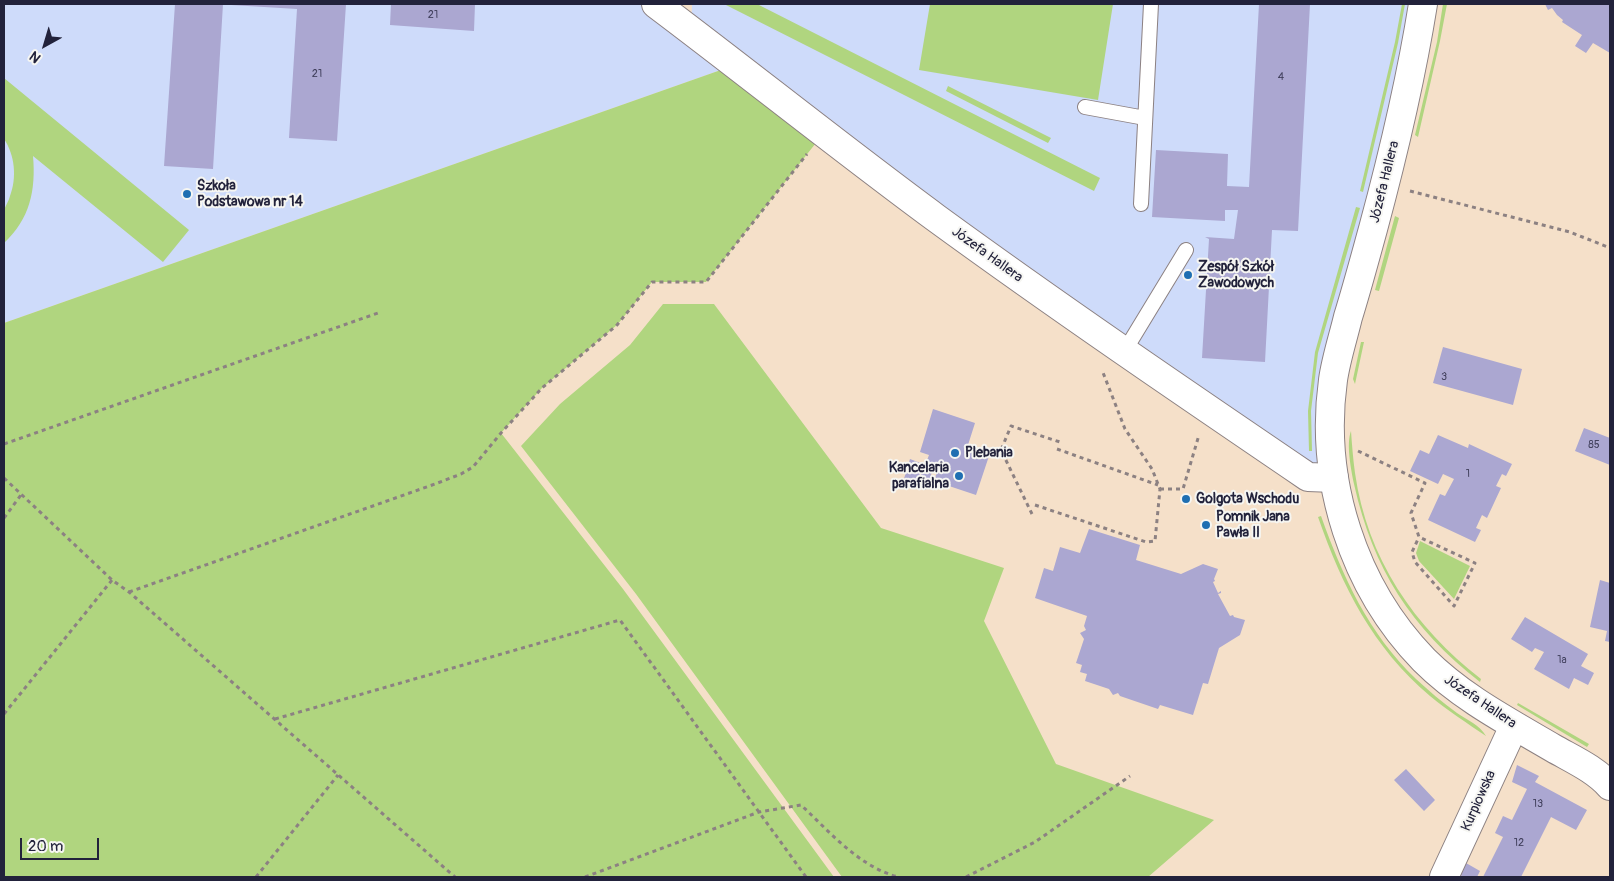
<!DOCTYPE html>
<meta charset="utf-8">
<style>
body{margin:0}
#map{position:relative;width:1614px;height:881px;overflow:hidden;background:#f5e0c9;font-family:Pangolin,sans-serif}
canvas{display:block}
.frame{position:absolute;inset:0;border:5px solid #22223b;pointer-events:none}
.north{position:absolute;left:20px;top:20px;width:50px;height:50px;-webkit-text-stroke:4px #f6f6f2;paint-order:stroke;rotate:219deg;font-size:14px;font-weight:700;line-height:20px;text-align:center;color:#22223b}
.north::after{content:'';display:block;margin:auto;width:18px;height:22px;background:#22223b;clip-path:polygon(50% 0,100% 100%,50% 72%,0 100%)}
.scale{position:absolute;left:20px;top:838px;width:79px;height:22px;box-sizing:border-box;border:2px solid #22223b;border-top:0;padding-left:6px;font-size:15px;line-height:18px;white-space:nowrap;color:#22223b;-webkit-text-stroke:4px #f6f6f2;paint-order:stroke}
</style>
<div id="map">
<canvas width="1614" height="881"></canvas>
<div class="frame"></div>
<div class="north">N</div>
<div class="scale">20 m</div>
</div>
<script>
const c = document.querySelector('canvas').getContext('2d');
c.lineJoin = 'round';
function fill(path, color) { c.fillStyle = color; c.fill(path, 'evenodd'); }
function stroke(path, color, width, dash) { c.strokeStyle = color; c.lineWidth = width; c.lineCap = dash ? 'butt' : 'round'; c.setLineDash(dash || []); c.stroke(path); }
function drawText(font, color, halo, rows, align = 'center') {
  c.font = font + ' Pangolin,sans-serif'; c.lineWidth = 4; c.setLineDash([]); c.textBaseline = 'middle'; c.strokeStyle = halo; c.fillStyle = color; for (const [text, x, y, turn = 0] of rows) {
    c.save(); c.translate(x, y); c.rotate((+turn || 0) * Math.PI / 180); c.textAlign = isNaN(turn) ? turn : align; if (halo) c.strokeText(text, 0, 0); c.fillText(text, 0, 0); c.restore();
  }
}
const built = new Path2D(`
 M4,4H656L691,30L692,4H1423L1340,348L1334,478L1308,477L735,65L4,323Z`);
const green = new Path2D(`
 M724,4H757L1100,178L1094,191Z
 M930,4H1113L1098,100L919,70Z
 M1402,4H1405L1398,43L1363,192L1360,191L1395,42Z
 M1443,4H1447L1440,41L1418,137L1415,135L1437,42Z
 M735,65L823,134L706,282H652L617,325L542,388L501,433L623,589L834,877H4V323Z
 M4,78L189,230L163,262L33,156C36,190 30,219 4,243C4,232 2,220 4,211C5,206 9,201 10,196C17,178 15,155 4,139Z
 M948,86L1051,138L1048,143L946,91Z
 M1356,207L1360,208L1318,353L1311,411L1312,451H1309L1308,411L1315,352Z
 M1395,216L1399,218L1379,291L1375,290Z
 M663,304H714L881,528L1004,568L984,621L1056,764L1214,820L1148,877H842L636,594L521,446L560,404L630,345Z
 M1361,342H1364L1355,384L1353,379Z
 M1351,431C1352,445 1353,459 1355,473C1367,558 1414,627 1481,679L1480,682C1411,628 1373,569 1354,484C1351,469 1346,444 1351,431Z
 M1321,516C1343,577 1368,633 1416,679C1429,691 1442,702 1457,713C1467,720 1480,725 1486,736C1467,723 1448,711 1430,696C1373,648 1342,586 1318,517Z
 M1420,541L1470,566L1454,599L1419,561L1416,553Z
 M1518,703L1589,744L1587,747L1517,705Z`);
const building = new Path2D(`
 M175,4H223L213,169L164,166Z
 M231,4H346L337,141L289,138L297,9L231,5Z
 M391,4H475L474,31L390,25Z
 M1259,4H1310L1298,231L1272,230L1265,362L1202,358L1209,239L1205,237L1234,239L1238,210H1225V221L1152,217L1156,150L1228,154L1227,186L1249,187Z
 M1545,4H1610V53L1593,43L1586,53L1575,46L1582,35L1562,22L1563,20L1557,15L1552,8L1548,10Z
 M1443,347L1522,369L1513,405L1433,383Z
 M933,409L975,423L968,445L990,453L976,495L934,481L937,472L924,468L929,455L920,452Z
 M1584,428L1610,438V465L1575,451Z
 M1438,435L1468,448L1469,444L1512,464L1506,476L1502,474L1496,486L1501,488L1487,518L1482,515L1476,528L1481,530L1475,542L1428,520L1440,494L1445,496L1454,479L1443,474L1438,484L1410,471L1420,450L1429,454Z
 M910,459L923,464L916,486L903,482Z
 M923,469L932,472L926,490L917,486Z
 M1089,529L1140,545L1136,560L1181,574L1203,564L1218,569L1214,579L1215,581L1213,582L1218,593L1221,591V593L1218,594L1230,616L1233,615L1234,617L1245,620L1240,635L1219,648L1208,684L1203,683L1193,715L1160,705L1158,709L1120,696L1118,693L1113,695L1109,689L1085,681L1087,674L1080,672L1082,665L1076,663L1084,639L1080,633L1086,630L1084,626L1087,616L1035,598L1044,568L1053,571L1060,547L1080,553Z
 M1600,580L1610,583V642L1605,641L1607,631L1590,627Z
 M1525,617L1588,654L1581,666L1594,673L1588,685L1574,678L1569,689L1534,669L1544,652L1535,648L1532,652L1511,639Z
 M1517,765L1539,776L1535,782L1587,810L1576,830L1551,817L1521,877H1483L1503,837L1495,833L1503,816L1512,820L1527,789L1512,782Z
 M1406,769L1435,800L1424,811L1394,780Z
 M1466,863L1480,871L1477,877H1464L1460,875Z`);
const path = new Path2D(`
 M1410,191L1570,232L1610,248
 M4,444L378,313
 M1057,449L1158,485
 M1358,451L1425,483L1411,513L1419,537L1475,563L1454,606L1415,562L1412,552L1419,537
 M4,478L112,580L129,592L455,877
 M1160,489H1183L1199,435
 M1035,505L1146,542L1155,541L1160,489L1152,469L1125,429L1102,370
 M1032,514L1001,450L1011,426L1060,442
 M4,518L21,495
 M129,592L435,484L461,474L473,467L501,433L542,388L617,325L652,282H706L807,154
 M4,714L112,580
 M275,719L620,620L806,877
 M256,877L338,775
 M585,877L759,812L801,805C830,832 858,866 898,877
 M966,877L1035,842L1130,776`);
const lane = new Path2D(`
 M1085,107L1145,118
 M1141,204L1151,4
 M1124,352L1186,250`);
const street = new Path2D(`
 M656,4C749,74 841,148 936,218C1058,307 1183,392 1308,477L1334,478
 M1444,877L1514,726`);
const secondary = new Path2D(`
 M1423,4C1411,79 1393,155 1373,229C1365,258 1357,288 1348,317C1343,338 1336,359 1333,380C1319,480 1353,587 1424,660C1461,697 1507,721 1553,748C1572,759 1595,769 1610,786`);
const markers = [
 [187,194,5,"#1f6fb2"],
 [1188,275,5,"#1f6fb2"],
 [955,453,5,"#1f6fb2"],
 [959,476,5,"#1f6fb2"],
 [1186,499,5,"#1f6fb2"],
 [1206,525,5,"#1f6fb2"]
];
const numberNames = [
 ["21",433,15],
 ["21",317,74],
 ["4",1281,77],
 ["3",1444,377],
 ["85",1594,445],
 ["1",1468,474],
 ["1a",1562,660],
 ["13",1538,804],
 ["12",1519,843]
];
const streetNames = [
 ["Józefa Hallera",1385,182,-76],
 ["Józefa Hallera",987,255,36],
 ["Józefa Hallera",1480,702,34],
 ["Kurpiowska",1479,801,-66]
];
const poiNames = [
 ["Szkoła",197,186],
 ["Podstawowa nr 14",197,202],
 ["Zespół Szkół",1198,267],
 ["Zawodowych",1198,283],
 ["Plebania",965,453],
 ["Kancelaria",949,468,"right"],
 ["parafialna",949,484,"right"],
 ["Golgota Wschodu",1196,499],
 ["Pomnik Jana",1216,517],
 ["Pawła II",1216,533]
];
fill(built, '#cedbfa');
fill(green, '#b0d57f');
fill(building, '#aba7d1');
stroke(lane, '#8c8182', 16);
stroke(street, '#8c8182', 30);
stroke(secondary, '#8c8182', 30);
stroke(path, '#8c8182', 3, [4, 4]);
stroke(lane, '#fff', 14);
stroke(street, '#fff', 28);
stroke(secondary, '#fff', 28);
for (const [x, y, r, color] of markers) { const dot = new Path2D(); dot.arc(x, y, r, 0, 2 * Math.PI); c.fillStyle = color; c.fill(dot); stroke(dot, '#f6f6f2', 2); }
drawText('11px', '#444360', null, numberNames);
drawText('14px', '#22223b', '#f6f6f2', streetNames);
drawText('bold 14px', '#22223b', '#f6f6f2', poiNames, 'left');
</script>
